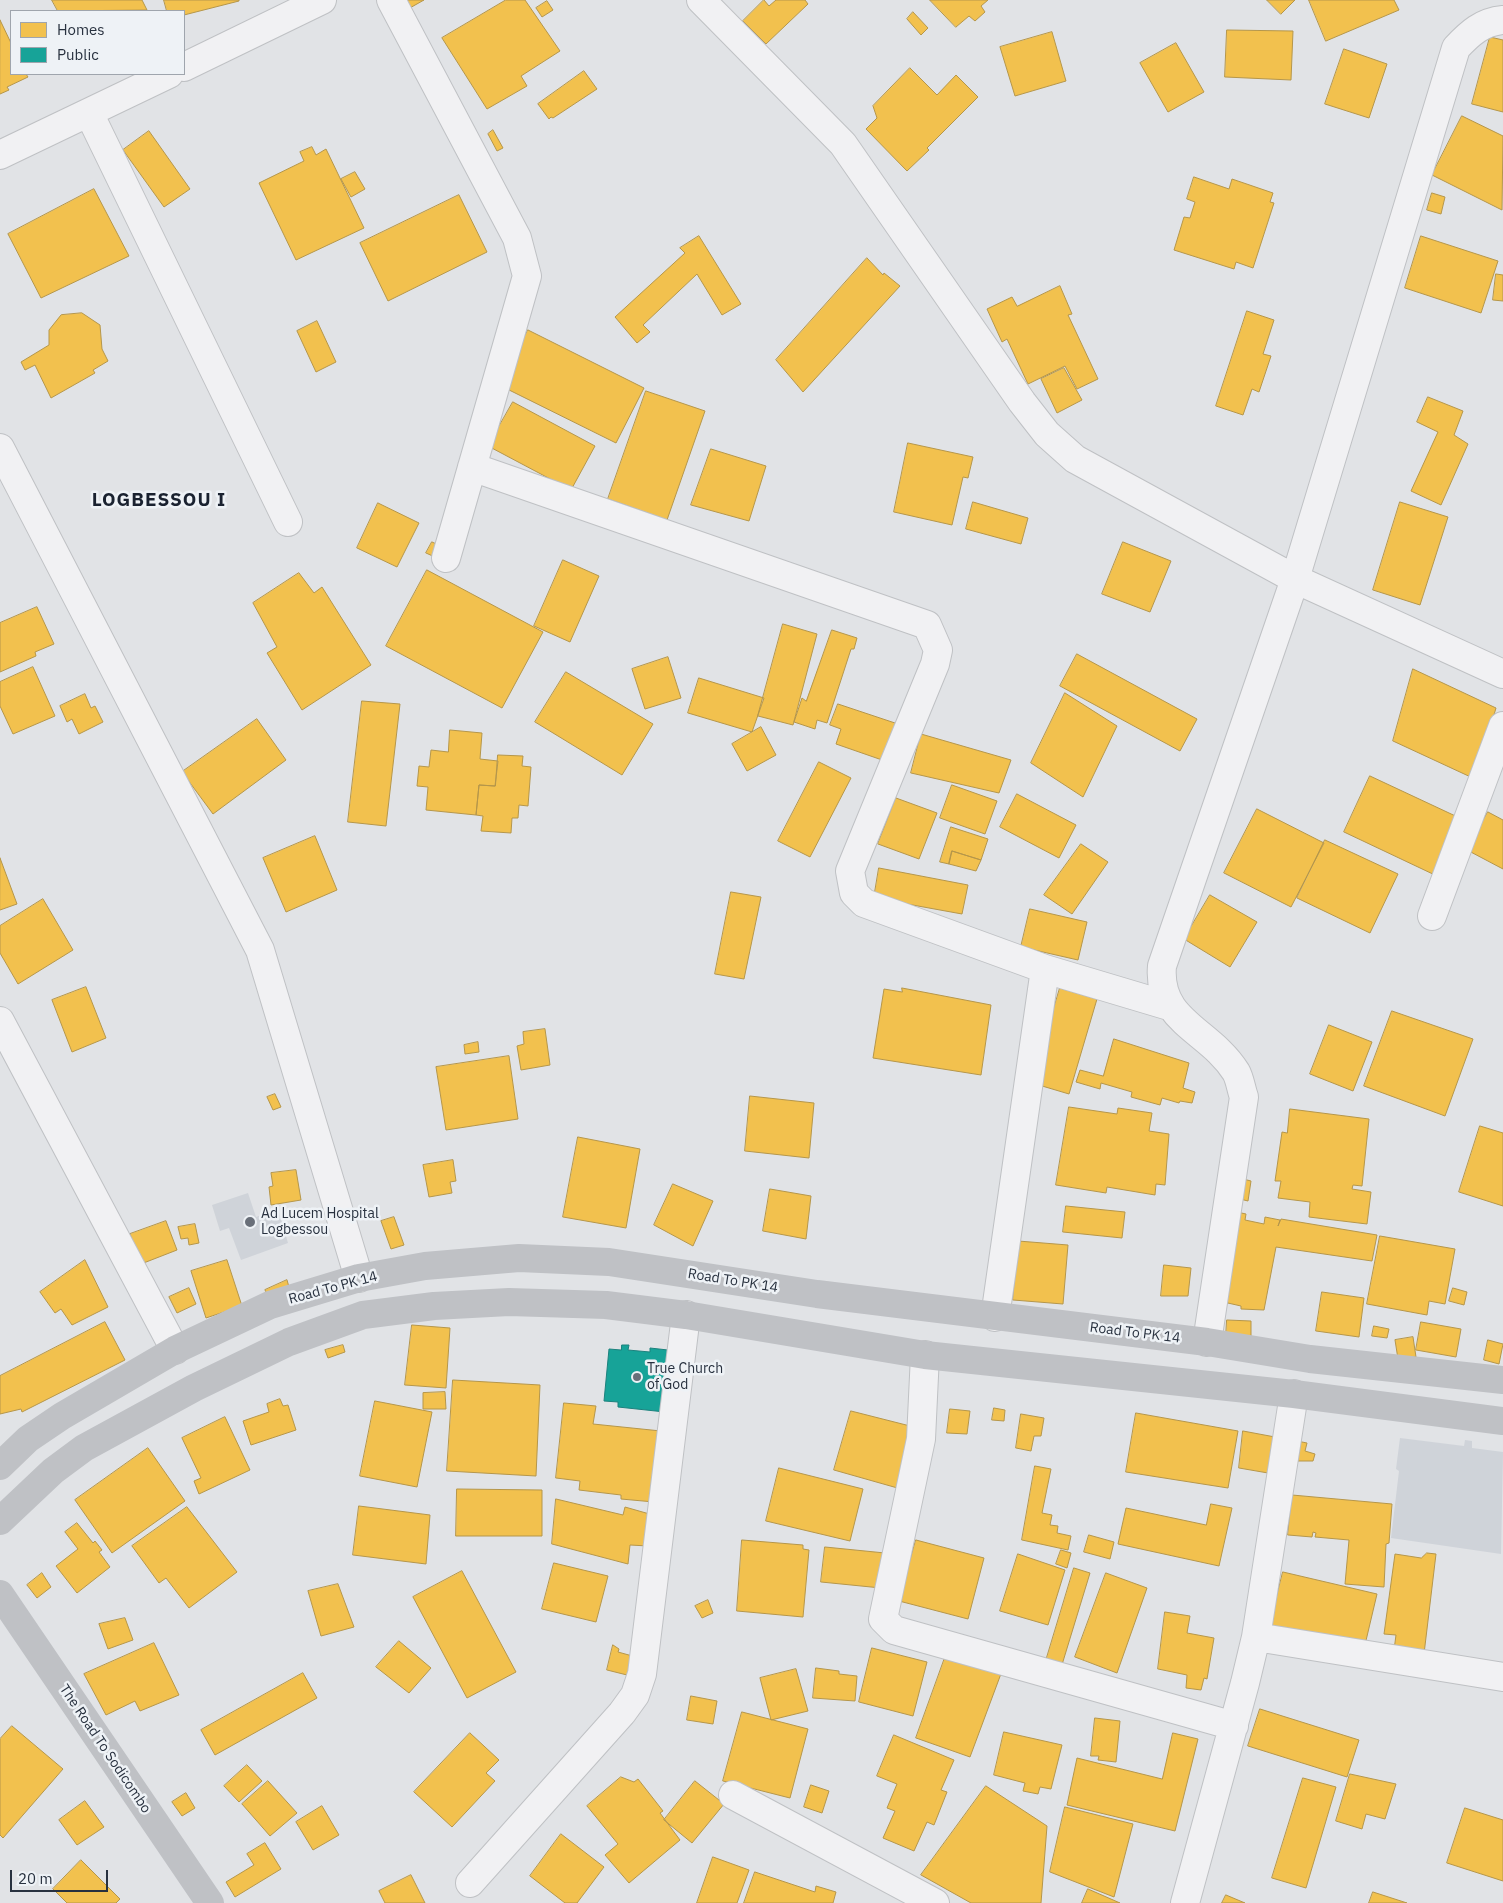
<!DOCTYPE html>
<style>
body{margin:0}
#map{position:relative;width:1503px;height:1903px;overflow:hidden;background:#e1e3e6;font-family:"IBM Plex Sans",sans-serif}
canvas{display:block}
.legend{position:absolute;left:10px;top:10px;width:175px;height:65px;box-sizing:border-box;background:#eef2f6;border:1px solid #9fa5ad;margin:0;padding:6px 9px;list-style:none;font-size:15px;color:#28313f}
.legend li{display:flex;align-items:center;gap:10px;height:25px}
.legend b{width:25px;border:1px solid #9fa5ad}
.scale{position:absolute;left:10px;top:1870px;width:98px;height:22px;box-sizing:border-box;border:2px solid #28313f;border-top:0;padding-left:6px;font-size:15px;line-height:18px;white-space:nowrap;color:#28313f;-webkit-text-stroke:4px #eef2f6;paint-order:stroke}
</style>
<div id="map">
<canvas width="1503" height="1903"></canvas>
<ul class="legend">
<li><b style="height:14px;background:#f2c14e"></b>Homes</li>
<li><b style="height:14px;background:#17a398"></b>Public</li>
</ul>
<div class="scale">20 m</div>
</div>
<script>
const c = document.querySelector('canvas').getContext('2d');
c.lineJoin = 'round';
function fill(path, color) { c.fillStyle = color; c.fill(path, 'evenodd'); }
function stroke(path, color, width, dash) { c.strokeStyle = color; c.lineWidth = width; c.lineCap = dash ? 'butt' : 'round'; c.setLineDash(dash || []); c.stroke(path); }
function drawText(font, color, halo, rows, align = 'center') {
  c.font = font + ' "IBM Plex Sans",sans-serif'; c.lineWidth = 5; c.setLineDash([]); c.textBaseline = 'middle'; c.strokeStyle = halo; c.fillStyle = color; for (const [text, x, y, turn = 0] of rows) {
    c.save(); c.translate(x, y); c.rotate((+turn || 0) * Math.PI / 180); c.textAlign = isNaN(turn) ? turn : align; if (halo) c.strokeText(text, 0, 0); c.fillText(text, 0, 0); c.restore();
  }
}
const built = new Path2D(`
 M248,1193L256,1217L278,1209L288,1243L241,1260L229,1228L220,1231L212,1205Z
 M1400,1438L1464,1446L1465,1440L1472,1441V1448L1503,1452L1501,1554L1391,1538L1399,1471L1396,1469Z`);
const homes = new Path2D(`
 M52,0H142L147,10L58,11Z
 M164,0H239V1L184,15V11H167Z
 M406,0H424L408,9Z
 M506,0H525L560,51L521,76L527,86L487,109L442,38Z
 M764,0L769,6L776,0H805L808,4L766,44L743,21Z
 M930,0H988L981,6L985,12L975,21L969,16L956,27Z
 M1267,0H1295L1281,14Z
 M1309,0H1394L1399,10L1326,41Z
 M547,1L553,10L542,17L536,8Z
 M913,12L928,28L921,35L907,19Z
 M0,20L11,43V74H26L28,77L7,87L9,90L0,94Z
 M1227,30L1293,31L1291,80L1225,77Z
 M1052,32L1066,81L1015,96L1000,47Z
 M1490,37L1503,40V112L1472,104Z
 M1176,43L1204,92L1168,112L1140,63Z
 M1344,49L1387,64L1369,118L1325,104Z
 M910,68L937,95L956,75L978,97L927,148L929,150L907,171L866,129L877,118L873,106Z
 M584,71L597,89L553,118L551,117L549,119L538,104Z
 M1462,116L1503,136L1502,210L1432,175Z
 M493,130L503,148L497,151L488,134Z
 M149,131L190,189L164,207L123,150Z
 M312,147L316,155L326,149L364,228L296,260L259,183L304,161L300,152Z
 M355,172L365,189L351,197L341,179Z
 M1194,177L1229,189L1232,179L1273,193L1270,202L1274,203L1253,268L1236,262L1234,269L1174,250L1184,217L1190,218L1195,202L1187,199Z
 M94,189L129,256L41,298L8,234Z
 M1432,193L1445,197L1441,214L1427,210Z
 M459,195L487,252L388,301L360,243Z
 M699,236L741,304L722,315L697,274L643,325L650,332L637,343L615,317L685,253L680,248Z
 M1421,236L1498,261L1481,313L1405,288Z
 M867,258L883,275L884,273L900,286L803,392L776,360Z
 M1496,274L1503,275V301L1493,300Z
 M1060,286L1072,314L1068,315L1098,379L1077,389L1065,366L1028,384L1007,339L1002,342L987,309L1012,297L1017,306Z
 M1247,311L1274,320L1263,354L1271,356L1259,392L1252,389L1243,415L1216,406Z
 M82,313L100,325L102,349L108,361L93,370L95,373L51,398L35,365L25,370L21,362L49,345V330L61,315Z
 M317,321L336,362L316,372L297,331Z
 M528,330L644,388L616,443L501,386Z
 M1064,368L1082,400L1057,413L1041,379Z
 M646,391L705,411L667,520L608,499Z
 M1428,397L1463,411L1454,435L1468,444L1441,505L1411,491L1438,432L1417,422Z
 M513,402L595,446L571,490L488,446Z
 M908,443L973,457L968,478L963,477L952,525L894,512Z
 M711,449L766,466L749,521L691,505Z
 M973,502L1028,518L1021,544L966,529Z
 M1400,502L1448,517L1420,605L1373,590Z
 M378,503L419,523L397,567L357,548Z
 M432,542L443,547L437,558L426,553Z
 M1123,542L1171,561L1150,612L1102,594Z
 M563,560L599,576L570,642L534,626Z
 M427,570L543,632L502,708L386,646Z
 M299,573L314,593L322,587L371,665L302,710L267,653L277,647L253,603Z
 M37,607L54,644L35,652L36,656L0,672V623Z
 M783,624L817,634L793,725L758,716Z
 M832,630L857,638L854,649H851L827,723L817,720L815,729L794,722L802,698L806,701Z
 M1077,654L1197,719L1180,751L1060,686Z
 M668,657L681,698L645,709L632,669Z
 M33,667L55,716L13,734L0,706V682Z
 M1413,669L1496,708L1475,779L1393,741Z
 M566,672L653,724L622,775L535,722Z
 M699,678L764,698L752,732L688,713Z
 M1065,693L1117,726L1083,797L1031,763Z
 M85,694L91,708L95,706L103,722L79,734L72,719L67,722L60,706Z
 M362,701L400,704L386,826L348,822Z
 M838,704L898,724L885,761L836,744L841,729L830,725Z
 M257,719L286,760L213,814L182,772Z
 M761,727L776,755L747,771L732,744Z
 M450,730L482,733L480,759L498,761L495,786L479,785L476,815L426,810L428,787L417,786L419,766L429,767L431,750L448,752Z
 M921,734L1011,760L999,793L911,773Z
 M498,755L523,756L522,766L531,767L528,806L519,805L518,818H512L511,833L481,831L483,816L476,815L479,785L495,786Z
 M819,762L851,778L810,857L778,841Z
 M1370,776L1464,820L1437,876L1344,832Z
 M952,785L997,801L985,834L940,818Z
 M1017,794L1076,825L1059,858L1000,827Z
 M896,798L937,813L919,859L878,844Z
 M1257,809L1324,843L1291,907L1224,873Z
 M1488,812L1503,820V869L1467,850Z
 M951,827L988,839L981,860L952,851L949,864L940,862Z
 M315,836L337,890L286,912L263,858Z
 M1325,840L1398,874L1370,933L1297,898Z
 M1081,844L1108,862L1072,914L1044,895Z
 M952,851L981,860L976,871L949,864Z
 M0,858L17,904L0,910Z
 M879,868L968,885L962,914L874,898Z
 M731,892L761,897L744,979L715,974Z
 M1210,895L1257,922L1230,967L1184,939Z
 M43,899L73,950L18,984L0,953V926Z
 M1030,909L1087,922L1078,960L1021,947Z
 M86,987L106,1038L72,1052L52,1000Z
 M902,988L991,1005L981,1075L873,1058L884,989L902,992Z
 M1060,988L1097,999L1069,1094L1032,1083Z
 M1392,1011L1473,1039L1445,1116L1364,1086Z
 M1329,1025L1372,1042L1353,1091L1310,1074Z
 M545,1029L550,1065L521,1070L517,1046L524,1044L523,1032Z
 M1114,1039L1189,1063L1183,1088L1195,1092L1192,1103L1180,1101L1179,1103L1162,1098L1160,1105L1131,1097L1132,1092L1101,1083L1100,1089L1076,1082L1080,1070L1103,1076Z
 M478,1042L479,1052L465,1054L464,1045Z
 M509,1056L518,1119L446,1130L436,1067Z
 M275,1094L281,1107L273,1110L267,1097Z
 M750,1096L814,1103L809,1158L745,1151Z
 M1069,1107L1117,1114L1118,1108L1152,1113L1149,1131L1169,1134L1165,1185L1156,1184L1155,1195L1107,1187L1106,1193L1056,1185Z
 M1290,1109L1369,1119L1362,1186L1353,1185L1352,1189L1371,1192L1367,1224L1309,1217L1310,1202L1278,1198L1281,1181H1275L1282,1132L1287,1133Z
 M1480,1126L1503,1133V1206L1459,1192Z
 M578,1137L640,1149L626,1228L563,1217Z
 M453,1160L456,1181L450,1182L452,1193L429,1197L423,1165Z
 M296,1170L301,1200L271,1205L269,1187L273,1186L271,1173Z
 M1243,1179L1251,1181L1248,1201L1240,1199Z
 M673,1184L713,1201L693,1246L654,1225Z
 M770,1189L811,1196L806,1239L763,1231Z
 M1066,1206L1125,1212L1122,1238L1063,1232Z
 M1237,1212L1246,1214L1245,1220L1264,1224L1265,1217L1280,1220L1278,1226L1281,1219L1377,1235L1372,1261L1276,1247L1264,1310L1241,1309V1306L1219,1301Z
 M394,1217L404,1245L391,1249L381,1221Z
 M166,1221L177,1250L141,1264L130,1234Z
 M195,1224L199,1243L189,1245L188,1238L181,1239L178,1227Z
 M1380,1236L1455,1249L1445,1304L1429,1301L1427,1315L1367,1304Z
 M1018,1241L1068,1245L1063,1304L1013,1300Z
 M85,1260L108,1307L72,1325L61,1309L55,1313L40,1292Z
 M227,1260L242,1306L206,1318L191,1271Z
 M1164,1265L1191,1268L1188,1296H1161Z
 M287,1280L289,1287L268,1296L265,1290Z
 M189,1288L196,1304L177,1313L169,1297Z
 M1453,1288L1467,1292L1464,1305L1449,1301Z
 M1322,1292L1364,1298L1359,1337L1316,1331Z
 M1227,1320L1251,1321V1336L1226,1337Z
 M105,1322L125,1360L22,1412L21,1409L0,1414V1376Z
 M1421,1322L1461,1329L1456,1357L1416,1350Z
 M412,1325L450,1328L446,1388L405,1385Z
 M1374,1326L1389,1329L1387,1338L1372,1336Z
 M1413,1337L1416,1357L1398,1359L1395,1340Z
 M1488,1340L1503,1344L1499,1364L1484,1360Z
 M343,1345L345,1352L328,1358L325,1350Z
 M453,1380L540,1385L536,1476L447,1471Z
 M445,1392L446,1409H423V1393Z
 M280,1399L283,1406L288,1405L296,1430L251,1445L243,1421L269,1412L267,1404Z
 M375,1401L432,1412L417,1487L360,1476Z
 M564,1403L596,1406L593,1424L661,1431L654,1502L621,1499V1495L579,1490L580,1481L556,1478Z
 M994,1408L1005,1410L1004,1421L992,1420Z
 M950,1409L970,1411L967,1434L947,1433Z
 M851,1411L918,1428L901,1489L834,1470Z
 M1136,1413L1238,1431L1228,1488L1126,1472Z
 M1021,1414L1044,1418L1041,1436H1034L1031,1451L1016,1448Z
 M225,1417L250,1470L199,1494L194,1481L201,1478L182,1438Z
 M1243,1431L1275,1437L1268,1473L1239,1468Z
 M1297,1441L1307,1443L1305,1451L1315,1454L1313,1461H1296Z
 M148,1448L185,1501L112,1553L75,1500Z
 M1035,1466L1051,1469L1042,1513L1052,1515L1050,1525L1058,1526L1057,1533L1071,1536L1068,1550L1022,1540Z
 M779,1468L863,1489L850,1541L766,1521Z
 M457,1489L542,1490V1536H456Z
 M1292,1495L1392,1504L1389,1543L1386,1544L1384,1587L1345,1584L1349,1540L1315,1537L1316,1533L1313,1532L1312,1537L1288,1535Z
 M556,1499L623,1515L625,1507L653,1515L648,1546L630,1545L628,1564L552,1544Z
 M1211,1504L1232,1508L1219,1566L1118,1544L1126,1508L1206,1525Z
 M359,1506L430,1515L426,1564L353,1555Z
 M187,1507L237,1572L189,1608L166,1578L159,1583L132,1546Z
 M77,1523L93,1543L95,1541L102,1550L99,1552L110,1567L77,1593L56,1566L78,1549L65,1532Z
 M1089,1535L1114,1542L1110,1559L1084,1552Z
 M742,1540L803,1545V1549L809,1550L803,1617L737,1611Z
 M916,1540L984,1558L968,1619L899,1601Z
 M825,1547L885,1553L881,1588L821,1582Z
 M1061,1550L1071,1553L1067,1568L1056,1564Z
 M1427,1553L1436,1554L1424,1654L1394,1650L1396,1635L1384,1634L1395,1554L1421,1558Z
 M1018,1554L1065,1570L1048,1625L1000,1611Z
 M554,1563L608,1576L596,1622L542,1609Z
 M1074,1568L1090,1573L1061,1668L1045,1664Z
 M462,1571L516,1672L467,1698L413,1597Z
 M1283,1572L1377,1594L1364,1649L1269,1628Z
 M42,1573L51,1587L37,1598L27,1585Z
 M1106,1573L1147,1588L1117,1673L1075,1657Z
 M338,1584L354,1627L321,1636L308,1591Z
 M708,1600L713,1613L702,1618L695,1606Z
 M1165,1612L1190,1616L1187,1633L1214,1638L1207,1679L1204,1678L1201,1690L1186,1688L1187,1675L1158,1669Z
 M125,1618L133,1640L108,1649L99,1624Z
 M399,1641L431,1668L409,1693L376,1667Z
 M154,1643L179,1695L140,1711L135,1701L106,1715L84,1674Z
 M613,1645L619,1649L618,1652L636,1657L631,1676L607,1670Z
 M872,1648L927,1662L913,1716L859,1702Z
 M947,1652L1002,1671L970,1757L916,1738Z
 M816,1668L839,1671V1674L857,1676L855,1701L813,1698Z
 M796,1669L808,1711L771,1720L760,1678Z
 M303,1673L317,1698L215,1755L201,1730Z
 M691,1696L717,1701L713,1724L687,1720Z
 M1260,1709L1359,1740L1347,1777L1248,1746Z
 M742,1712L808,1729L790,1798L723,1781Z
 M1095,1718L1120,1721L1116,1762L1098,1760L1099,1756H1091Z
 M12,1726L63,1769L3,1838L0,1835V1739Z
 M1004,1732L1062,1745L1051,1789L1040,1787L1038,1794L1023,1791L1025,1783L994,1775Z
 M470,1733L499,1760L486,1773L495,1781L452,1827L414,1792Z
 M1173,1733L1198,1739L1175,1831L1067,1805L1077,1758L1162,1779Z
 M894,1735L954,1760L941,1790L947,1792L934,1825L927,1822L914,1851L883,1838L895,1811L887,1808L897,1784L877,1776Z
 M247,1765L262,1781L239,1802L224,1786Z
 M1350,1774L1396,1784L1385,1819L1366,1814L1362,1829L1336,1821Z
 M621,1777L634,1782L638,1779L663,1811L660,1813L680,1840L629,1883L605,1855L618,1844L587,1806Z
 M1303,1778L1336,1787L1306,1888L1272,1878Z
 M268,1781L297,1813L270,1836L242,1804Z
 M695,1781L724,1804L692,1843L664,1820Z
 M811,1785L829,1791L822,1813L804,1807Z
 M986,1786L1047,1826L1041,1903H971L921,1875Z
 M186,1793L195,1808L182,1816L172,1802Z
 M85,1801L104,1827L77,1845L59,1820Z
 M322,1806L339,1835L313,1850L296,1822Z
 M1065,1807L1133,1824L1114,1897L1050,1872Z
 M1465,1808L1503,1820V1881L1447,1863Z
 M561,1834L604,1867L577,1903H565L530,1876Z
 M265,1843L281,1869L235,1897L226,1882L254,1865L247,1854Z
 M713,1857L749,1870L737,1903H697Z
 M81,1860L120,1899L116,1903H67L53,1889Z
 M755,1872L815,1892L816,1886L836,1892L833,1903H744Z
 M411,1875L425,1903H385L379,1891Z
 M1088,1889L1120,1903H1082Z
 M1373,1892L1407,1903H1369Z
 M1226,1895L1245,1903H1222Z`);
const public = new Path2D(`
 M622,1345H629L628,1350L650,1352V1348L668,1350L665,1412L618,1407V1402L604,1401L609,1349L621,1350Z`);
const street = new Path2D(`
 M391,0L517,238L527,276L446,558
 M701,0L843,144L1022,402L1047,434L1075,459L1295,579L1503,674
 M184,67L322,0
 M89,113L288,522
 M0,155L169,74
 M0,448L260,950L359,1278
 M472,467L927,625L938,650L935,664L850,871L854,893L864,903L1045,969L1169,1006
 M1432,916L1503,726
 M0,1021L175,1350
 M995,1317L1045,969
 M1207,1342L1244,1097C1241,1089 1240,1079 1236,1072C1210,1030 1157,1022 1162,966L1295,579L1456,48C1470,33 1482,22 1503,20
 M925,1355L921,1439L883,1619L894,1630L1234,1726
 M1256,1637L1503,1677
 M733,1795L935,1903
 M470,1883L622,1713L635,1695L642,1674L686,1315
 M1185,1903L1245,1683L1256,1637L1294,1394`);
const secondary = new Path2D(`
 M0,1466L28,1439L62,1416L175,1350L270,1305L359,1278L425,1266L519,1258L609,1262L817,1294L1207,1342L1310,1359L1503,1380
 M0,1521L53,1471L84,1448L194,1388L289,1342L363,1315L434,1306L509,1302L606,1305L686,1315L925,1355L1294,1394L1503,1421
 M0,1594L210,1903`);
const markers = [
 [250,1222,6,"#696f79"],
 [637,1377,5,"#696f79"]
];
const poiNames = [
 ["Ad Lucem Hospital",261,1214],
 ["Logbessou",261,1230],
 ["True Church",647,1369],
 ["of God",647,1385]
];
const streetNames = [
 ["Road To PK 14",733,1281,9],
 ["Road To PK 14",333,1288,-15],
 ["Road To PK 14",1135,1333,7],
 ["The Road To Sodicombo",105,1749,56]
];
const districtNames = [
 ["LOGBESSOU I",159,501]
];
fill(built, '#cfd3d9');
fill(homes, '#f2c14e');
stroke(homes, '#b5964a', 1);
fill(public, '#17a398');
stroke(public, '#1c817d', 1);
stroke(street, '#bfc1c4', 30);
stroke(street, '#f1f1f3', 28);
stroke(secondary, '#bfc1c5', 28);
for (const [x, y, r, color] of markers) { const dot = new Path2D(); dot.arc(x, y, r, 0, 2 * Math.PI); c.fillStyle = color; c.fill(dot); stroke(dot, '#eef2f6', 2); }
drawText('14px', '#28313f', '#eef2f6', poiNames, 'left');
drawText('14px', '#28313f', '#eef2f6', streetNames);
c.letterSpacing = '1px';
drawText('bold 19px', '#1a2230', '#eef2f6', districtNames);
c.letterSpacing = '0px';
</script>
